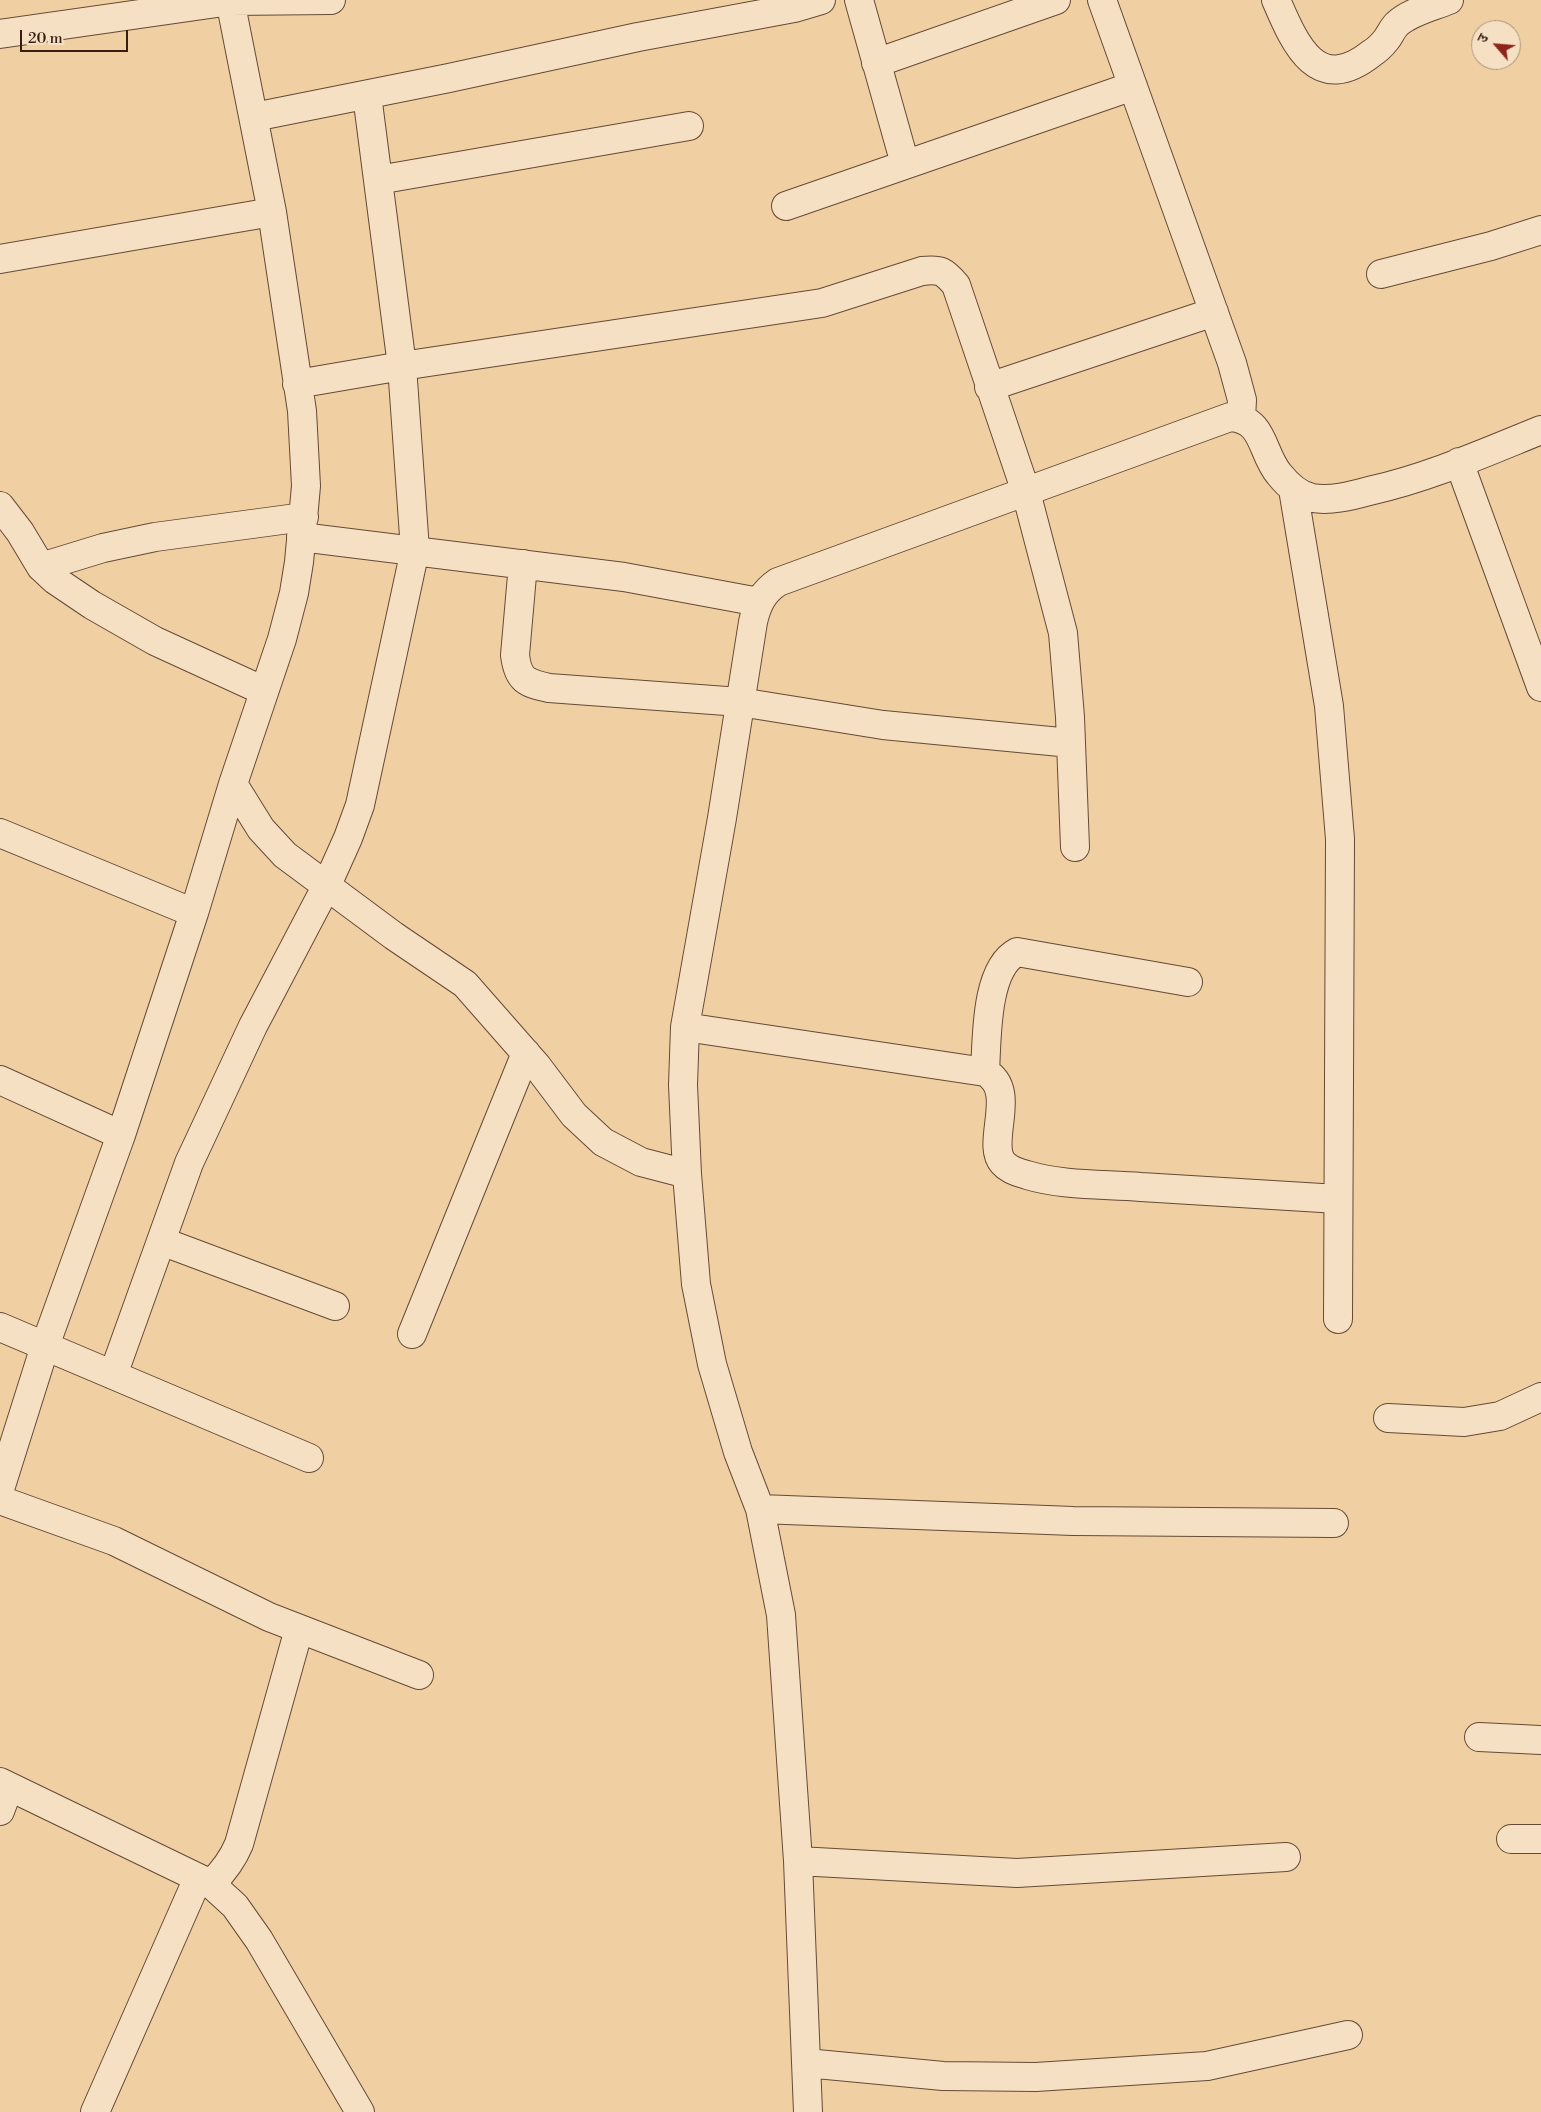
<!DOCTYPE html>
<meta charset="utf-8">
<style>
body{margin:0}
#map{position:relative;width:1541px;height:2112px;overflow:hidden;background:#f0d0a3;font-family:"Libre Bodoni","Noto Serif Devanagari",serif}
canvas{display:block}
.north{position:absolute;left:1471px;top:20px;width:50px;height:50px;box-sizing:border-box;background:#f5e0c3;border:1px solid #a9927c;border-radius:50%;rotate:297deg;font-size:14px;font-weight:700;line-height:20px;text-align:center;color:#371d11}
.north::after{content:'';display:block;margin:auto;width:18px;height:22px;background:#8f2418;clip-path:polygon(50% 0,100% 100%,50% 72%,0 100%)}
.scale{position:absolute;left:20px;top:30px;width:108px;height:22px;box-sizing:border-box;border:2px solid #371d11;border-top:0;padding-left:6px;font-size:15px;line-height:18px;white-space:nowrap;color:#371d11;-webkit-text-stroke:4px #f5e0c3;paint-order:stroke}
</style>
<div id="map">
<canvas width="1541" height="2112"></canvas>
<div class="north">उ</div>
<div class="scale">20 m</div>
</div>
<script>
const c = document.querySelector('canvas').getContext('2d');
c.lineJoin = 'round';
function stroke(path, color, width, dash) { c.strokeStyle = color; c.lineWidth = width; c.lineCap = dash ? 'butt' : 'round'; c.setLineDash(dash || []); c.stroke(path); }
const minor = new Path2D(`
 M859,0L905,164
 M1102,0L1232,363L1242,400L1241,418
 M1276,0C1295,44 1317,97 1372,53C1377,50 1382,45 1386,40C1390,35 1392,29 1397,24C1410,12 1432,7 1449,0
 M0,34L231,1L331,0
 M876,63L1056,0
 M254,117L449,78L638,37L794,8L821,0
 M378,180L689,126
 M786,206L1133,86
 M0,259L272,212
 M1381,274L1491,246L1541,230
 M297,384L402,366L822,303L922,271C941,269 944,271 956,285L1026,492L1063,633L1070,717L1075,847
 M989,387L1214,312
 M1459,462L1541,687
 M1293,489L1329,706L1340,839L1338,1319
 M0,506L20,532L41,567L55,580L92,605L155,641L264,691
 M301,537L624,577L759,602
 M523,564L515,655C518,680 526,683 549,688L740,702L883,725L1071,743
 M41,567L103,548L155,537L304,517
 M233,784L261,829L285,855L394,936L465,984L537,1066L574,1115L603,1142L641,1162L687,1174
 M0,833L194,913
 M685,1027L985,1072C1019,1090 985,1143 1003,1163C1009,1170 1019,1173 1027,1175C1063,1186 1104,1184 1141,1187C1207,1191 1273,1195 1338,1199
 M985,1072C987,1039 985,969 1017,952L1188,982
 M0,1080L121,1135
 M161,1241L335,1306
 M0,1327L309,1458
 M412,1334L526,1053
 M113,1375L189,1163L253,1026L326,887L348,838L360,805L415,550L402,366L367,95
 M1388,1418L1464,1422L1500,1416L1541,1397
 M0,1489L45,1346L121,1135L194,913L233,784L282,639L294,593L299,562L306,486L302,411L272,212L230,0
 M0,1500L114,1541L269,1617L419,1675
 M760,1509L1073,1521L1334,1523
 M1479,1737L1541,1740
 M0,1782L211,1884L235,1906L259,1940L360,2112
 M0,1811L9,1787
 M1511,1839H1541
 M798,1861L1017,1873L1286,1857
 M211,1884C223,1872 232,1861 239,1844L299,1629
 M806,2063L943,2076L1036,2077L1207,2066L1348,2035
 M95,2112L198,1878
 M808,2112L798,1861L781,1615L760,1509L738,1452L712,1364L696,1284L687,1174L683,1085L685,1027L722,818L753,622C757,604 763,592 778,582L1230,417C1265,419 1261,453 1279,474C1287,484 1298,495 1312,498C1331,501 1351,496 1369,491C1428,478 1484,453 1541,430`);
stroke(minor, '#654a36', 30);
stroke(minor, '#f5e0c3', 28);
</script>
